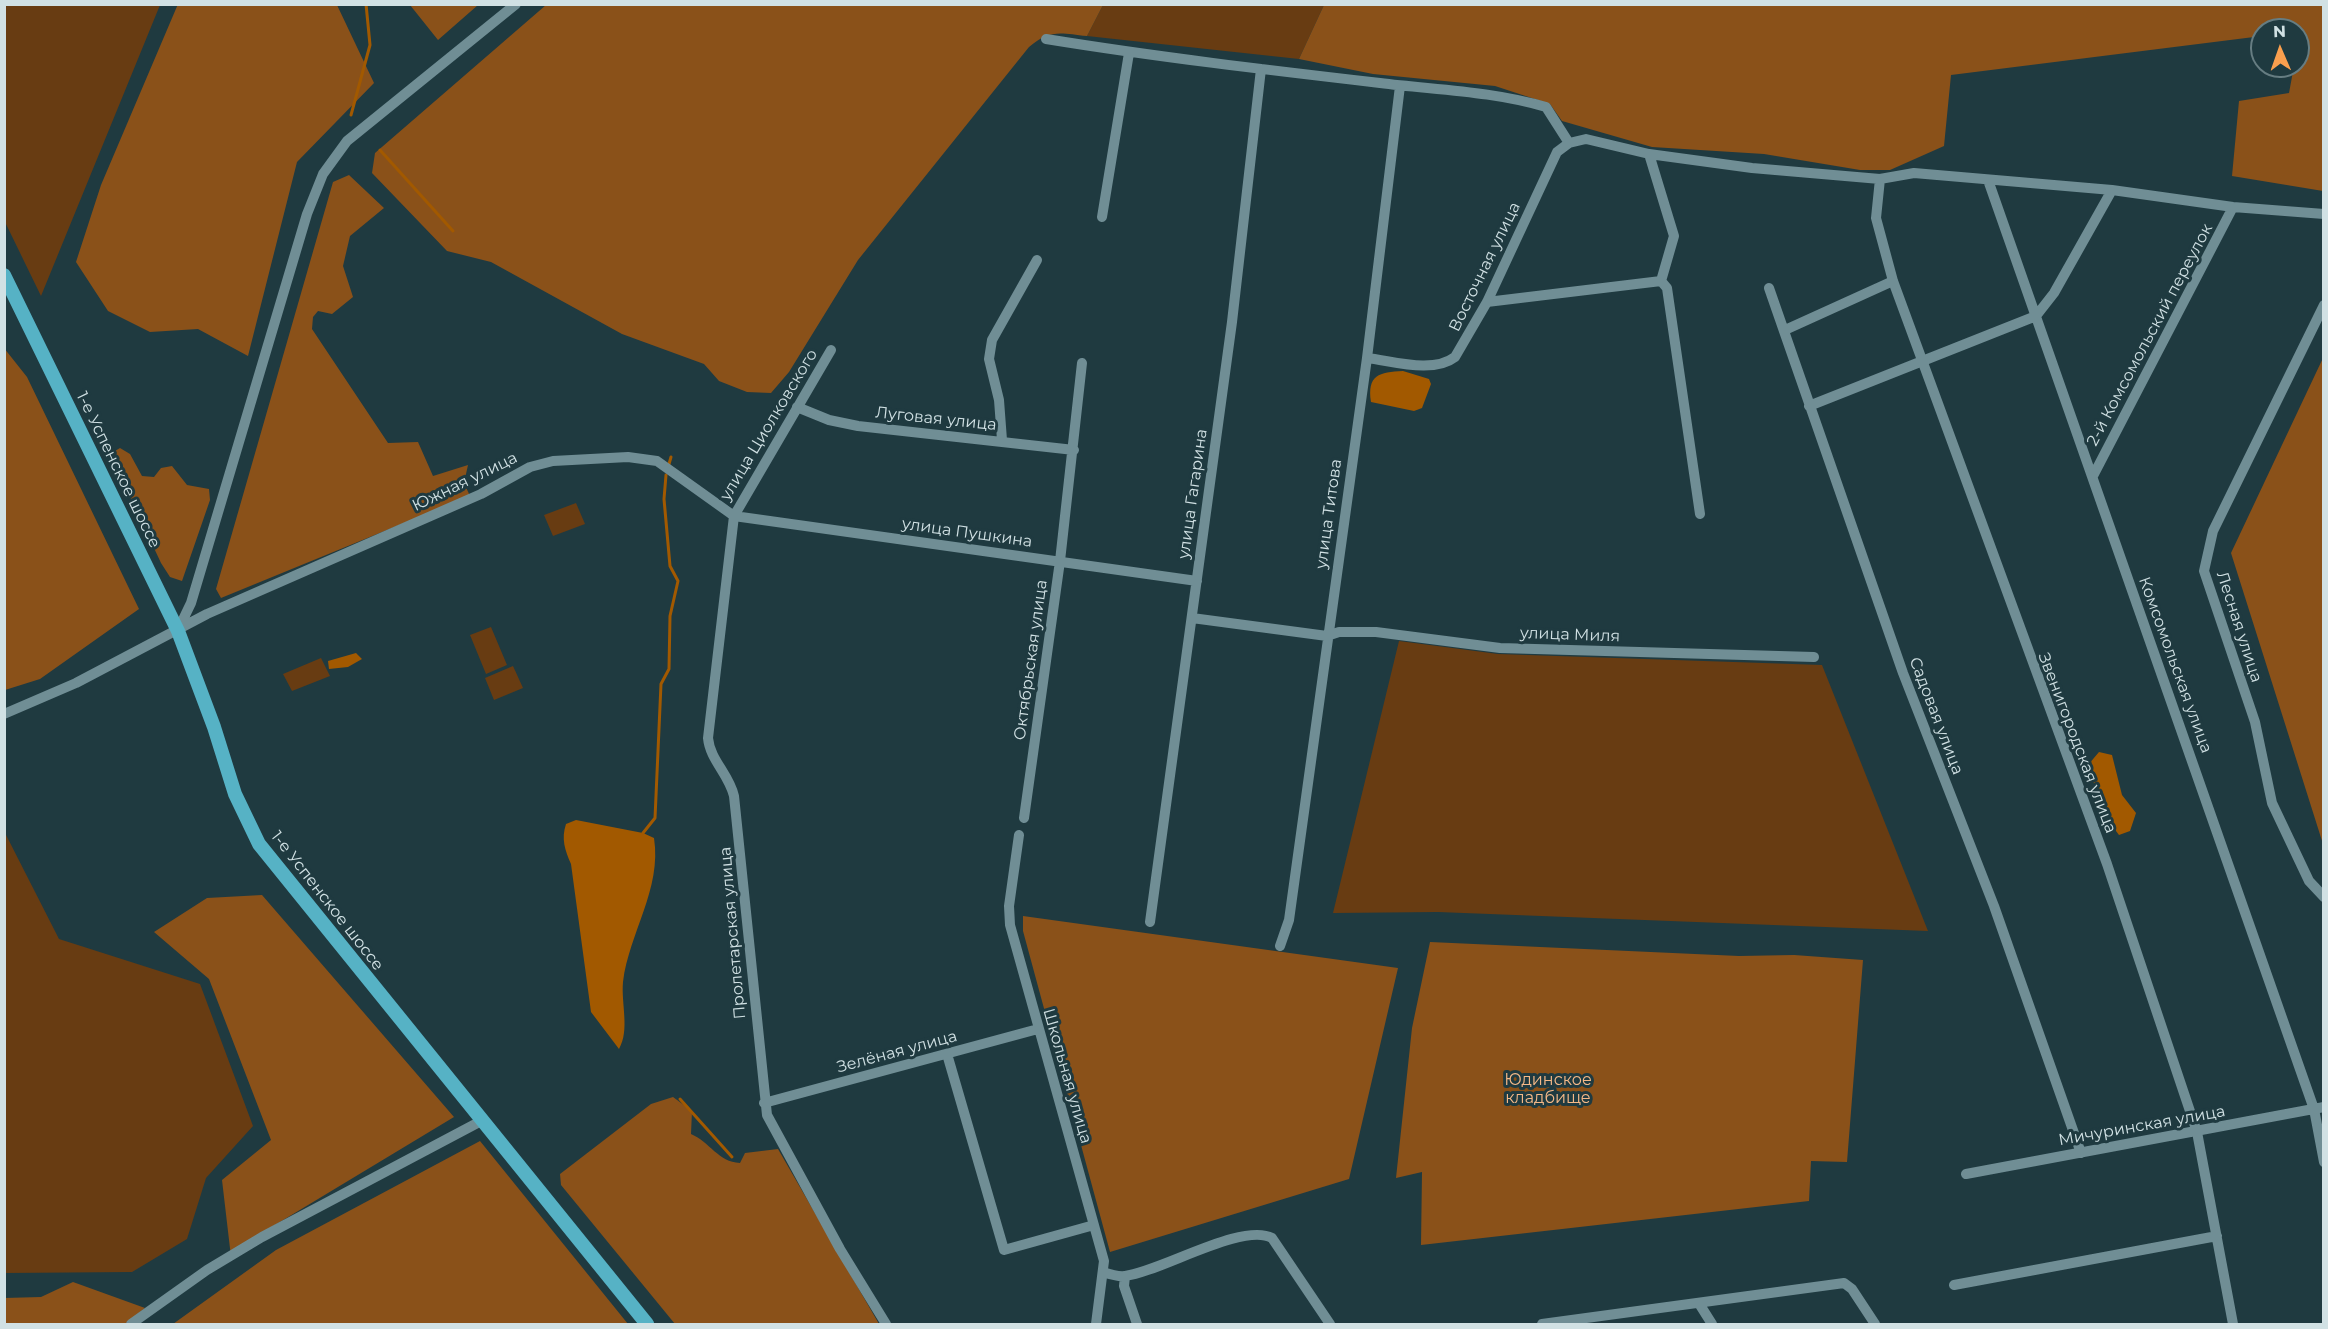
<!DOCTYPE html>
<meta charset="utf-8">
<style>
body{margin:0}
#map{position:relative;width:2328px;height:1329px;overflow:hidden;background:#1f3a40;font-family:Montserrat,sans-serif}
canvas{display:block}
.frame{position:absolute;inset:0;border:6px solid #d1e1e4;pointer-events:none}
.north{position:absolute;left:2250px;top:18px;width:60px;height:60px;box-sizing:border-box;background:#1f3a40;border:2px solid #667d82;border-radius:50%;rotate:358deg;font-size:16px;font-weight:700;line-height:24px;text-align:center;color:#d1e1e4}
.north::after{content:'';display:block;margin:auto;width:21px;height:27px;background:#fa9f4e;clip-path:polygon(50% 0,100% 100%,50% 72%,0 100%)}
</style>
<div id="map">
<canvas width="2328" height="1329"></canvas>
<div class="frame"></div>
<div class="north">N</div>
</div>
<script>
const c = document.querySelector('canvas').getContext('2d');
c.lineJoin = 'round';
function fill(path, color) { c.fillStyle = color; c.fill(path, 'evenodd'); }
function stroke(path, color, width, dash) { c.strokeStyle = color; c.lineWidth = width; c.lineCap = dash ? 'butt' : 'round'; c.setLineDash(dash || []); c.stroke(path); }
function drawText(font, color, halo, rows, align = 'center') {
  c.font = font + ' Montserrat,sans-serif'; c.lineWidth = 6; c.setLineDash([]); c.textBaseline = 'middle'; c.strokeStyle = halo; c.fillStyle = color; for (const [text, x, y, turn = 0] of rows) {
    c.save(); c.translate(x, y); c.rotate((+turn || 0) * Math.PI / 180); c.textAlign = isNaN(turn) ? turn : align; if (halo) c.strokeText(text, 0, 0); c.fillText(text, 0, 0); c.restore();
  }
}
const green = new Path2D(`
 M5,4L160,5L41,296L5,222Z
 M1103,5H1324L1299,59L1087,36Z
 M576,503L585,524L553,536L544,515Z
 M491,627L507,665L486,674L470,635Z
 M1399,641L1498,654L1822,665L1928,931L1438,912L1333,913Z
 M321,658L330,676L292,691L283,674Z
 M513,666L523,688L494,700L485,678Z
 M4,831L59,939L200,984L253,1126L206,1178L187,1239L132,1272L5,1273Z`);
const forest = new Path2D(`
 M178,4L337,5L374,83L297,162L248,356L198,329L150,332L108,311L76,262L101,185Z
 M410,5H478L438,40Z
 M546,5H1103L1087,36C1060,33 1050,29 1029,47L858,260L789,372L771,393L747,392L719,381L704,364L622,334L491,262L447,251L372,173L375,153Z
 M1324,5H2323V191L2232,176L2239,101L2289,93L2294,66H2298V30H2262V36L1951,75L1944,146L1890,170H1860L1764,154L1652,147L1562,121L1550,104L1495,86L1373,74L1299,59Z
 M349,175L384,208L350,236L343,266L353,297L332,314L318,311L313,317L312,329L388,443L418,442L433,476L468,465L464,483L470,496L221,598L216,589L333,182Z
 M4,348L27,377L139,609L40,679L5,690Z
 M2323,358V844L2231,553Z
 M120,448L130,454L142,476L154,477L161,468L172,466L187,485L209,489L210,500L182,581L170,577L161,563L110,454Z
 M262,895L454,1117L260,1234L231,1257L222,1180L271,1140L209,979L154,932L207,898Z
 M1023,916L1398,968L1349,1179L1110,1252L1023,931Z
 M1430,942L1739,956L1794,955L1863,960L1847,1162L1811,1161L1809,1201L1421,1245L1422,1172L1396,1178L1412,1028Z
 M673,1097L692,1111L691,1134C710,1142 718,1162 740,1163L745,1153L778,1149L879,1324H675L561,1185L560,1174L651,1104Z
 M480,1141L628,1324H173L276,1250Z
 M73,1282L145,1308L125,1324H5L4,1298L41,1297Z`);
const water = new Path2D(`
 M1403,371L1429,379L1431,384L1422,408L1414,411L1371,402C1367,375 1379,372 1403,371Z
 M356,653L362,659L348,667L329,669L328,661Z
 M2099,752L2112,755L2122,795L2136,813L2130,831L2119,835L2104,815L2088,765Z
 M576,820L643,833L654,838C662,889 629,933 623,982C621,1004 630,1030 619,1049L591,1012L571,864C565,850 561,839 566,824Z`);
const stream = new Path2D(`
 M351,115L370,45L366,4
 M380,150L453,231
 M669,464L671,457
 M643,833L655,818L661,684L669,669L670,616L678,581L670,566L664,499L666,475
 M680,1099L732,1157`);
const minor = new Path2D(`
 M1046,39C1157,57 1268,70 1380,83C1436,90 1492,91 1546,107L1569,143
 M1649,154L1674,236L1661,281
 M1880,179L1876,218L1893,281L2107,864L2197,1132L2233,1324
 M1988,180L2314,1109L2324,1162
 M1102,217L1129,53
 M1661,281L1667,288L1700,514
 M1769,288L1903,673L1994,906L2081,1153
 M1487,302L1661,281
 M2324,305L2213,531L2204,571L2255,722L2272,803L2309,881L2324,897
 M1785,330L1893,281
 M831,350L734,516L708,738C710,760 729,774 734,796L767,1115L840,1249L886,1324
 M1367,358C1393,361 1433,374 1455,357L1487,302L1557,152L1569,143L1586,139L1649,154L1752,168L1880,179L1914,173L2112,190L2233,207L2324,214
 M1809,406L2036,316L2054,293L2112,190
 M797,407L829,420L858,426L1074,450
 M1002,440L999,400L989,359L992,340L1037,260
 M2093,476L2233,207
 M1192,618L1327,636L1339,632H1376L1500,648L1814,657
 M178,630L191,603L307,214L323,174L347,141L516,4
 M4,714L76,683L207,614L481,494L530,467L553,461L628,457L657,461L734,516L1197,581
 M1024,818L1060,561L1082,363
 M1019,835L1009,906L1010,925L1104,1261L1096,1324
 M1150,922L1232,322L1261,69
 M1280,946L1289,920L1367,358L1400,86
 M947,1054L1004,1250L1094,1225
 M764,1103L1038,1029
 M1966,1174L2324,1107
 M1103,1272C1109,1274 1119,1277 1125,1276C1160,1272 1242,1222 1272,1238L1330,1324
 M1125,1276L1124,1286L1137,1324
 M1954,1285L2217,1236
 M1700,1305L1712,1324
 M131,1324L207,1270L262,1237L483,1120
 M1542,1324L1844,1283L1852,1289L1875,1324`);
const major = new Path2D(`
 M4,275L178,631L214,727L235,794L259,844L647,1324`);
const streetNames = [
 ["Восточная улица",1485,267,-64],
 ["2-й Комсомольский переулок",2150,335,-62],
 ["Луговая улица",936,419,6],
 ["улица Циолковского",769,425,-59],
 ["1-е Успенское шоссе",118,470,64],
 ["Южная улица",465,482,-26],
 ["улица Гагарина",1193,494,-82],
 ["улица Титова",1329,514,-82],
 ["улица Пушкина",967,533,8],
 ["Лесная улица",2239,627,72],
 ["улица Миля",1570,635,2],
 ["Октябрьская улица",1031,660,-82],
 ["Комсомольская улица",2175,665,70],
 ["Садовая улица",1936,716,69],
 ["Звенигородская улица",2077,743,69],
 ["1-е Успенское шоссе",327,901,52],
 ["Пролетарская улица",733,933,-95],
 ["Зелёная улица",897,1052,-15],
 ["Школьная улица",1067,1076,74],
 ["Мичуринская улица",2142,1126,-10]
];
const parkNames = [
 ["Юдинское",1548,1080],
 ["кладбище",1548,1098]
];
fill(green, '#683c12');
fill(forest, '#8a5119');
fill(water, '#a25900');
stroke(stream, '#a25900', 3);
stroke(minor, '#708e95', 10);
stroke(major, '#56b2c5', 14);
drawText('16px', '#d1e1e4', '#1f3a40', streetNames);
drawText('16px', '#f5b988', '#1f3a40', parkNames);
</script>
